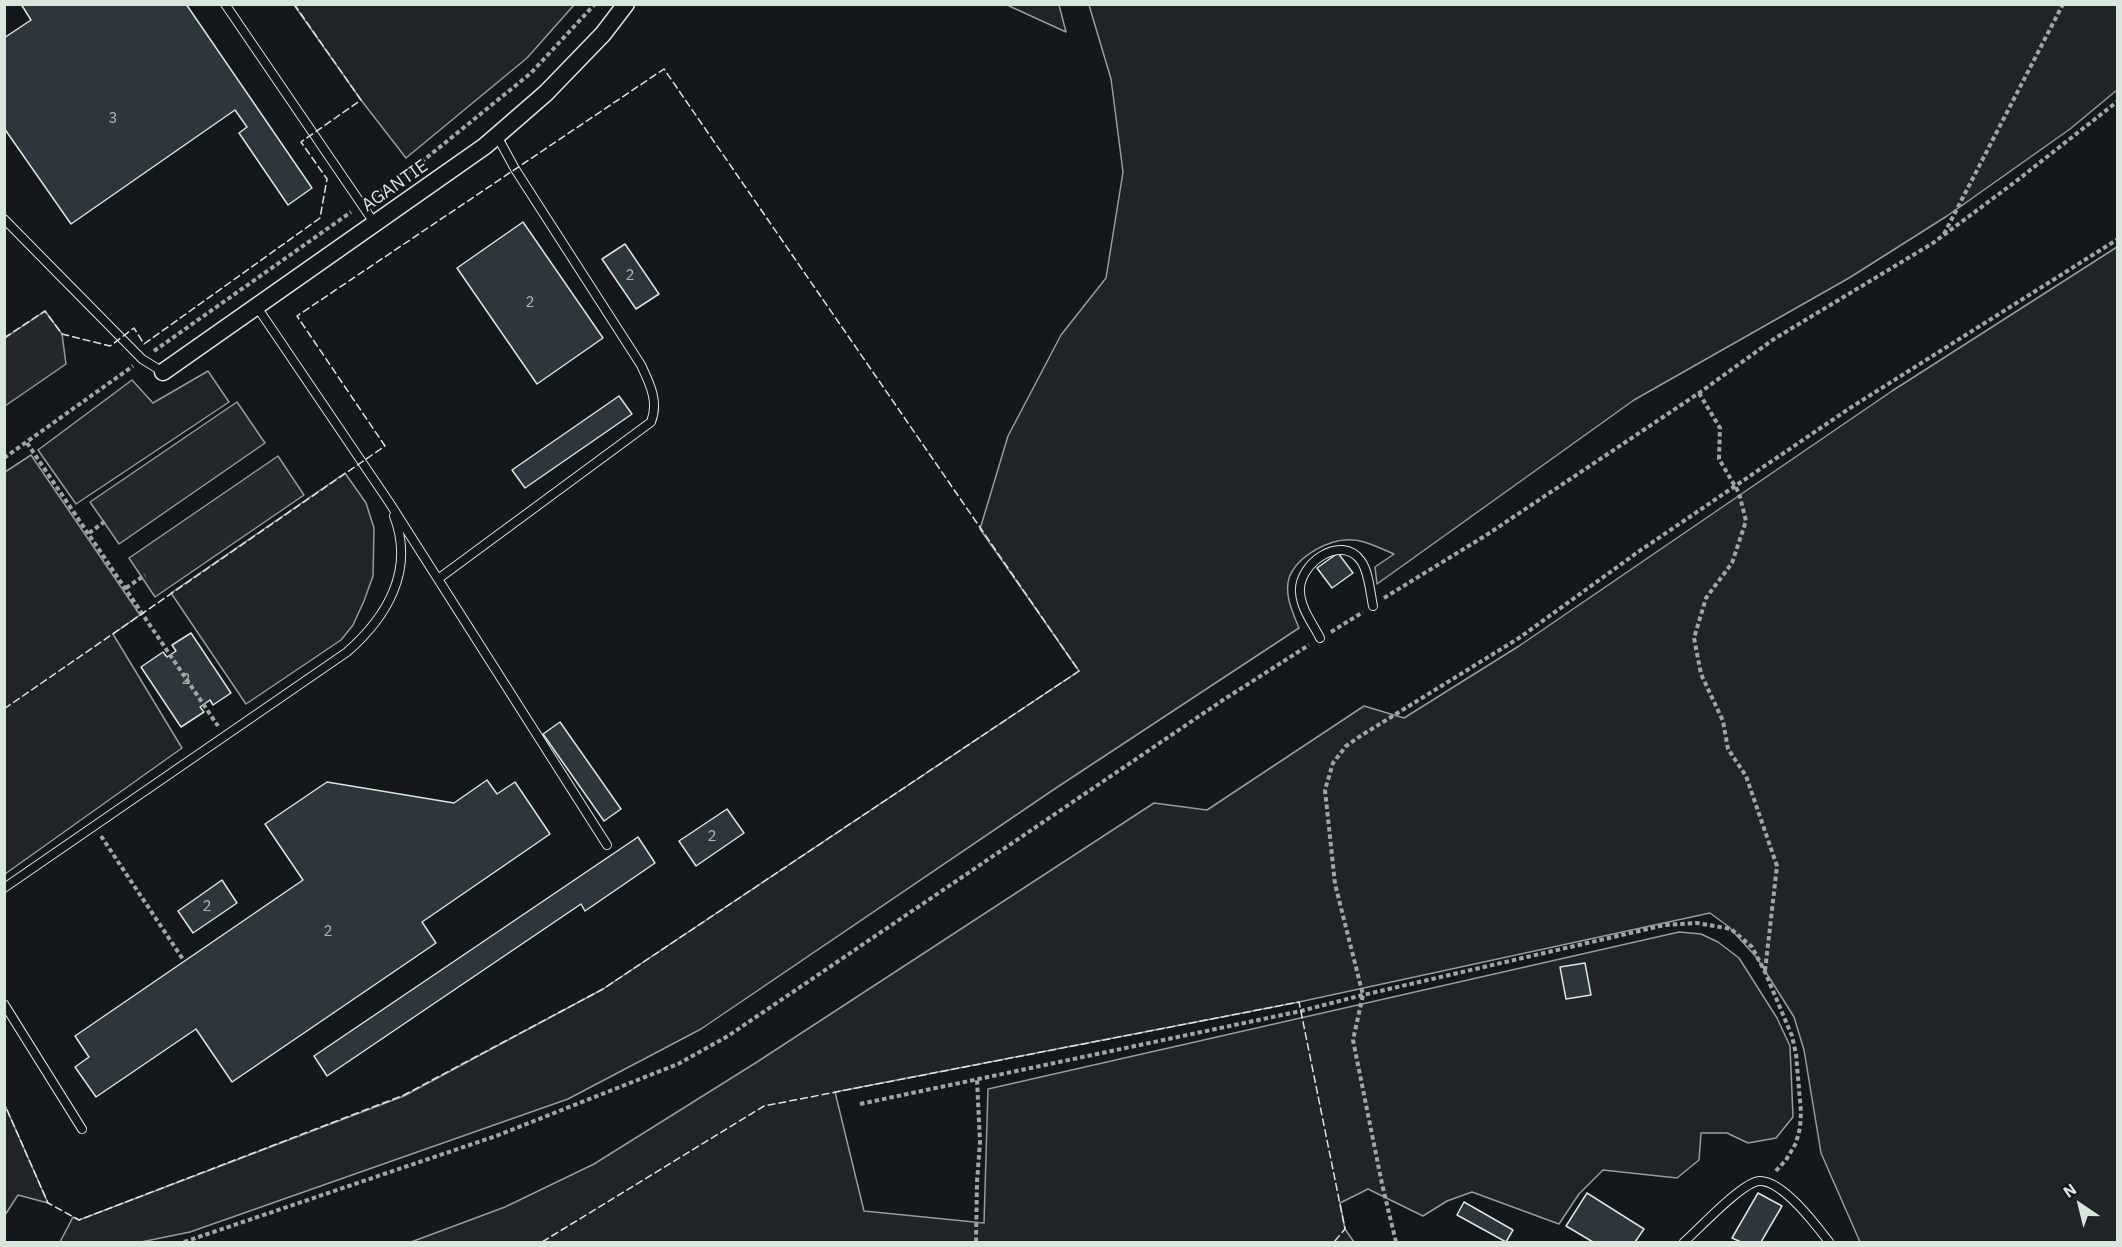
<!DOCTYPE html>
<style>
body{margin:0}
#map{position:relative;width:2122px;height:1247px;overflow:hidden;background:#14181c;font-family:"IBM Plex Sans",sans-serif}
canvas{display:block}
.frame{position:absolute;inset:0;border:6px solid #d8e6dc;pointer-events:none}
.north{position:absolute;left:2050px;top:1175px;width:60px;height:60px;-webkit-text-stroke:4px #14181c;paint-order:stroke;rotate:325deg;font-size:16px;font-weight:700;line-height:24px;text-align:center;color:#d8e6dc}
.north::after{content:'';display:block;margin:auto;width:21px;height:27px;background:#d8e6dc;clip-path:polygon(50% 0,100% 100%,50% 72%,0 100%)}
</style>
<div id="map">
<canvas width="2122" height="1247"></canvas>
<div class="frame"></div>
<div class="north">N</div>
</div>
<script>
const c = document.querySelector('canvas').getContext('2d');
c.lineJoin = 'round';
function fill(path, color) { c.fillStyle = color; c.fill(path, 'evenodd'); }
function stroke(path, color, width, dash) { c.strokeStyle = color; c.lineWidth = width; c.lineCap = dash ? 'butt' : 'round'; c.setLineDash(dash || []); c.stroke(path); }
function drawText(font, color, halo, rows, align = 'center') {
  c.font = font + ' "IBM Plex Sans",sans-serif'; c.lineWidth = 4.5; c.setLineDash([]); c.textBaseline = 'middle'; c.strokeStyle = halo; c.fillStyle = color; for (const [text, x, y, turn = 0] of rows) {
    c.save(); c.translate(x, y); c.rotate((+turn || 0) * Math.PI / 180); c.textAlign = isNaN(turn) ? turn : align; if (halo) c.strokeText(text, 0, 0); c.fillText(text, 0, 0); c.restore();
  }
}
const green = new Path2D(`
 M294,5H574L527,58L406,158L361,100Z
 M1007,5H1059L1066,32Z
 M1089,5H2117V90L2070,129L1947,216L1849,278L1634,400L1377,584L1375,567L1394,554C1382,549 1367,541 1354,540C1331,537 1297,556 1289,578C1284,595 1293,613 1299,628L1056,788L701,1029L568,1099L190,1232L141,1242H60L73,1217L79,1220L404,1096L603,989L1079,671L980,529L1008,436L1061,335L1106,278L1123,172L1111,79Z
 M2117,247V1242H1860L1821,1153L1804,1050L1794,1017L1757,958L1729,927L1710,913L1299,1002L835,1092L864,1211L984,1223L988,1089L1679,932L1701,934L1718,942L1739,958L1777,1018L1790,1046L1793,1117L1776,1138L1748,1143L1727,1133H1701L1699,1160L1677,1178L1603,1170L1579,1194L1559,1224L1472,1192L1447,1201L1423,1216L1368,1189L1340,1203L1345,1229L1354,1242H411L505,1207L594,1164L757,1062L1154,803L1207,810L1364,706L1404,718L1519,646L1892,391Z
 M208,371L229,402L76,504L38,450L132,380L153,403Z
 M31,455L140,615L113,634L182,748L5,874V472Z
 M345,473L366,503L374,528L373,576L364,601L353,625L341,640L246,704L171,593Z
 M4,1103L48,1203L18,1195L5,1215Z`);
const parking = new Path2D(`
 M45,311L62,334L66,364L5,406V338Z
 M237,402L265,443L119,544L90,502Z
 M278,456L304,495L155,597L129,558Z`);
const building = new Path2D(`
 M21,4H186L312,188L288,205L239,133L247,127L235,110L71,224L4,128V38L31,20Z
 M523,222L603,338L537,384L457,268Z
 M625,244L659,294L636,309L602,259Z
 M619,396L632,414L525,488L512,470Z
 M1338,553L1353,573L1332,588L1317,568Z
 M191,633L231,693L213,705L210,700L200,707L204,712L181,727L141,667L163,652L167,657L176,651L172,645Z
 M560,722L621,809L604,821L543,734Z
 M487,780L497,794L515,782L550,834L422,922L436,943L232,1082L196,1029L96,1097L75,1067L89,1057L75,1036L303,880L265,824L327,782L454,803Z
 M727,809L744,833L696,866L679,841Z
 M638,837L655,863L585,911L581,904L327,1076L314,1056Z
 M222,880L237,903L193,933L178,911Z
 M1585,963L1591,995L1566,999L1560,967Z
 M1587,1193L1644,1229L1635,1242H1593L1566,1226Z
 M1758,1193L1782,1206L1761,1242H1741L1732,1238Z
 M1464,1202L1513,1230L1506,1242L1457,1215Z`);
const path = new Path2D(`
 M372,197L414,168L531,73L595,4
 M1944,234L2063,4
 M154,351L351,212
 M1699,393L1720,428L1719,459L1739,493L1746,521L1732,563L1706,598L1694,638L1701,674L1723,721L1728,749L1746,776L1777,866L1765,971
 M27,443L218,726
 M4,458L133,366
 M89,533L107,520
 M126,588L145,575
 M1384,598L1488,534L1699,393L1774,339L1933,243L2015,182L2118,101
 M1331,632L1363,612
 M101,836L184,961
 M860,1104L1301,1011L1363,995L1665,925L1697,923L1731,929L1752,947L1765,972L1792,1036L1796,1054L1801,1112L1800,1128L1796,1143L1786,1160L1775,1172
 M184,1242L496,1136L678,1064L728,1036L1223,700L1309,645
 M976,1242L977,1182L980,1142L977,1080
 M1396,1242L1382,1184L1353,1040L1363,995L1335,884L1325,790L1333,763L1346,746L1362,735L1519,638L1638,552L1850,408L2118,239`);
const lane = new Path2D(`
 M225,4L375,224
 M4,219L142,359L163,372
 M257,307L389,502L607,845
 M438,579L651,422C659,402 650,384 641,365L515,169L497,136
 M1320,638C1313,624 1301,609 1300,592C1298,564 1341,533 1361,561C1369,572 1370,592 1373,606
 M4,888L347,652C387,617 415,570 394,516
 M4,1004L82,1129
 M1684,1242C1698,1230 1743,1181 1760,1181C1783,1181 1816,1225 1829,1242`);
const street = new Path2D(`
 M163,372L485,146L546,93L603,34L626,4`);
const fence = new Path2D(`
 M4,338L45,311L62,334L110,346L134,328L144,344L320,218L327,179L301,142L361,100L294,4
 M4,709L385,446L297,316L664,69L1079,671L603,989L404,1095L79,1220L48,1203L4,1103
 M542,1242L764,1106L1299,1002L1345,1229L1334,1242`);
const numberNames = [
 ["3",113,119],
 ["2",630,276],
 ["2",530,303],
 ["2",186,680],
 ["2",712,837],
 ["2",207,907],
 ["2",328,932]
];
const streetNames = [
 ["AGANTIE",395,186,-35]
];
fill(green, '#202428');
stroke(green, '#939e99', 1.5);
fill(parking, '#24282b');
stroke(parking, '#939e99', 1.5);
fill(building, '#2c363c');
stroke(building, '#d8e6dc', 1.5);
stroke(lane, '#d8e6dc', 10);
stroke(street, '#d8e6dc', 19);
stroke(path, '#9da8a2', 4, [4.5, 3]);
stroke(lane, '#14181c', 8);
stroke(street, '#14181c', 16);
stroke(fence, '#d8e6dc', 1.5, [8, 3]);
drawText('15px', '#adbab4', null, numberNames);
drawText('18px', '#d8e6dc', '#14181c', streetNames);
</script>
